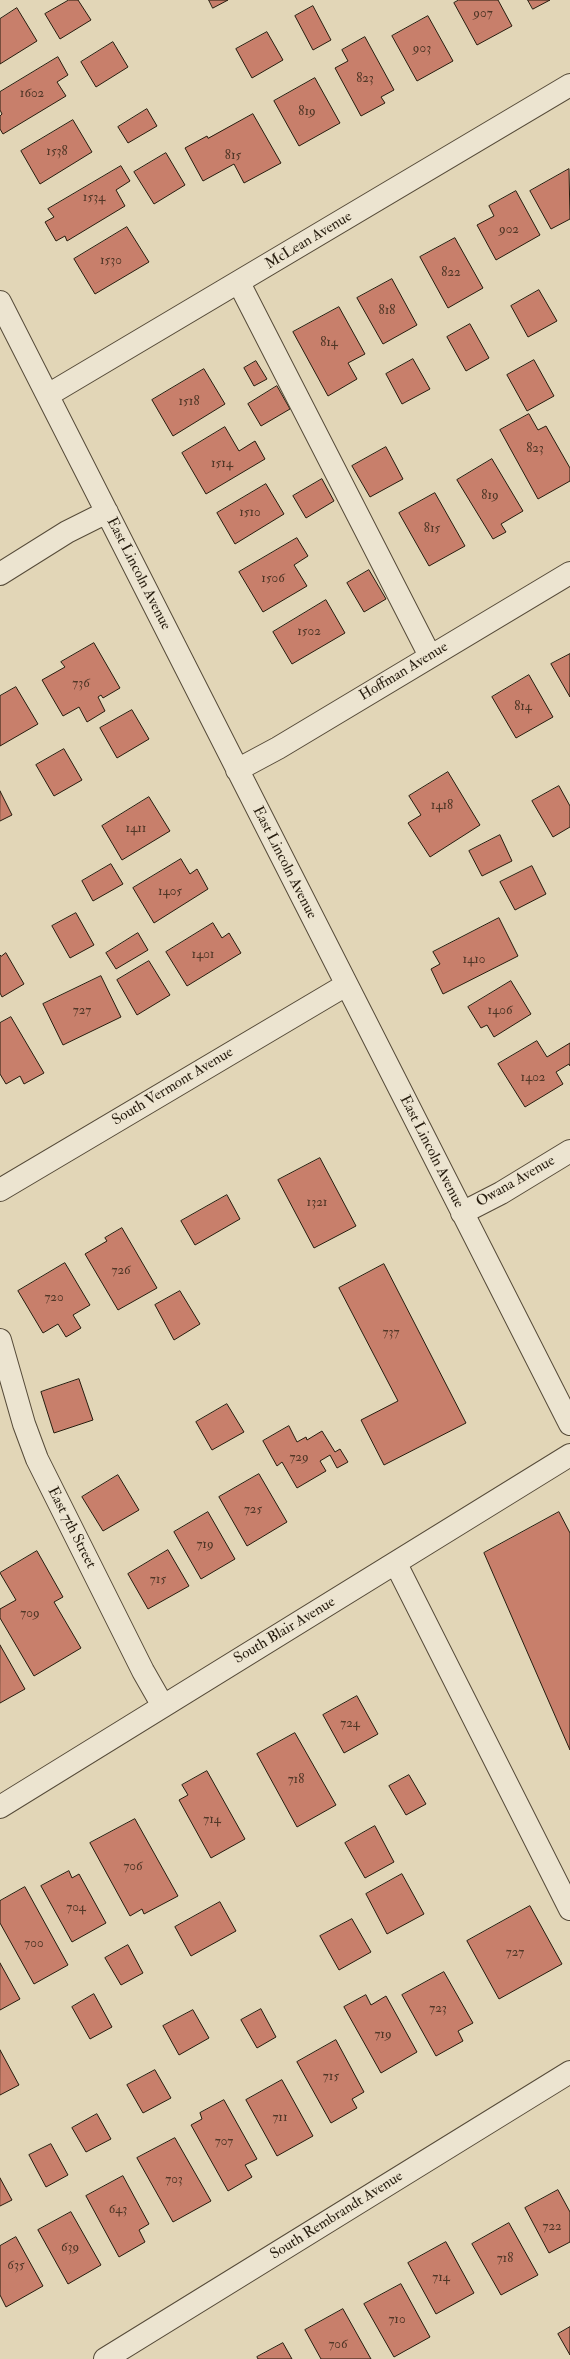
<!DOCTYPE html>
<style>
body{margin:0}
canvas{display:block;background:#e2d6b7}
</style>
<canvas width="570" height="2359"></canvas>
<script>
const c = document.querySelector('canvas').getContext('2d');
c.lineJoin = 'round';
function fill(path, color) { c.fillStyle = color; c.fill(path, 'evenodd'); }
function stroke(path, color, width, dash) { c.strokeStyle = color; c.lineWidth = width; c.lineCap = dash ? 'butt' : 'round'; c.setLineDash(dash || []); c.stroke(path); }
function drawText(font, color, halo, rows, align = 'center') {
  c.font = font + ' "IM FELL Double Pica",serif'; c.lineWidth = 3; c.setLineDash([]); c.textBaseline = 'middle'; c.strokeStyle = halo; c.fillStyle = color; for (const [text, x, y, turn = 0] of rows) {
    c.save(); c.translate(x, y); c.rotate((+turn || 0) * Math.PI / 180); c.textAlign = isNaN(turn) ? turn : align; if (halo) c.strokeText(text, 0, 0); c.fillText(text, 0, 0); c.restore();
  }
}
const building = new Path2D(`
 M69,0H78L91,20L60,39L45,14Z
 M209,0H228L213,8Z
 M459,0H498L512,26L477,45L454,3Z
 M528,0H550L533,9Z
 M313,6L331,40L313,50L295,16Z
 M17,8L37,41L0,64V19Z
 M428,16L453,61L417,81L392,36Z
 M267,32L283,60L252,78L236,49Z
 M365,37L394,90L381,97L385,103L361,116L335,68L348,61L342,50Z
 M113,42L128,67L96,87L81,62Z
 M58,57L68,75L57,82L66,96L3,134L0,129V116L2,114L0,110V92Z
 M315,78L340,123L299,146L274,101Z
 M147,109L157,126L128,143L118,127Z
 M253,114L281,163L244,183L234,164L203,181L185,148L207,136L208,138Z
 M73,120L92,152L40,184L21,151Z
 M166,153L185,185L154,204L134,172Z
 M121,166L130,181L116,190L125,206L67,241L65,236L56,241L45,222L54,217L48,209Z
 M569,169L570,219L551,229L530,191Z
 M516,191L540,235L496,260L477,225L494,216L489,206Z
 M127,227L149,262L95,294L74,259Z
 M455,238L483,288L448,308L420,257Z
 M392,279L417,325L383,344L357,298Z
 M539,290L557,321L528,337L511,306Z
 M339,307L365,354L348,363L357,379L328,396L293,332Z
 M470,324L489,358L466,371L447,337Z
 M413,359L430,389L402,404L386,374Z
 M534,360L554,396L527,411L507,375Z
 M256,361L267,379L254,386L244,368Z
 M204,369L225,404L173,436L152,400Z
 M277,386L290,409L261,426L248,404Z
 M529,414L538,430L546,426L570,468V481L538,499L500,430Z
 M225,427L239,451L255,441L265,459L206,494L182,453Z
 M386,447L403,479L370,497L352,466Z
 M492,459L523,511L501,524L506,532L493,539L457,480Z
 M322,479L334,501L306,518L293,496Z
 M266,484L284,514L235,544L217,513Z
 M435,493L465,546L429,566L399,513Z
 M297,538L308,556L294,565L307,586L263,612L239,572Z
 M369,570L386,599L364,612L347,583Z
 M326,600L345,633L292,664L273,632Z
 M94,643L120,688L103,698L101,695L98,697L105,711L87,722L79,707L63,716L42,680L65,667L61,662Z
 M570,654V697L551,664Z
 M529,675L553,717L516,738L492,697Z
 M16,687L38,724L0,746V696Z
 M132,710L149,739L117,758L100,728Z
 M64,749L82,780L54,796L36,765Z
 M448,772L480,825L430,857L408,823L421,815L409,796Z
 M559,786L570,806V827L553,837L532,801Z
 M0,791L12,815L0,821Z
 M149,797L170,831L122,860L102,826Z
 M500,835L512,861L482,876L469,851Z
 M181,859L190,874L197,869L208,889L154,923L133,888Z
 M111,864L123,884L93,901L82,881Z
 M532,866L546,894L515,910L500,882Z
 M76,913L94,945L70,958L52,926Z
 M499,918L518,956L443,994L431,969L440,964L433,952Z
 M213,923L222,938L229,933L241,953L187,986L166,952Z
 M138,933L148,950L116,969L106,953Z
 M6,953L24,984L2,997L0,993V955L1,956Z
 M149,961L170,995L137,1015L117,980Z
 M101,976L121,1017L63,1045L43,1004Z
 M511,981L531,1014L494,1037L487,1025L481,1028L468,1007Z
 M11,1017L44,1073L24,1084L20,1076L6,1084L0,1074V1023Z
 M537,1041L547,1057L570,1043V1066L569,1064L556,1072L563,1084L525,1107L498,1064Z
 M320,1158L356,1226L314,1248L278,1180Z
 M227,1195L240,1219L195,1245L181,1221Z
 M122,1228L157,1288L118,1310L85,1254L107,1241L105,1238Z
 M65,1263L90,1305L73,1315L81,1328L66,1337L58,1324L43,1333L18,1291Z
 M384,1264L466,1423L384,1465L361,1420L398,1401L339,1288Z
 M180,1291L200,1324L174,1340L155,1305Z
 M79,1379L93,1420L54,1433L41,1392Z
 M227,1404L244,1432L212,1450L196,1422Z
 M289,1426L297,1442L306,1437L307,1440L322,1431L335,1452L340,1449L348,1462L337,1468L330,1455L320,1461L326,1471L297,1488L282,1462L277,1466L263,1441Z
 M259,1474L287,1522L247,1546L219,1497Z
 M118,1475L139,1510L103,1531L82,1497Z
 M208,1512L235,1559L201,1579L174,1532Z
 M559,1512L570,1533V1750L484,1553Z
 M168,1550L189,1586L148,1609L128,1574Z
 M37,1551L63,1597L54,1602L81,1648L34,1676L0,1618V1609L16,1600L0,1573Z
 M0,1645L25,1689L0,1703Z
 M357,1696L378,1734L344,1753L323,1715Z
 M295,1733L336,1805L297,1827L257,1754Z
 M207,1771L245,1839L211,1858L179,1800L188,1795L182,1785Z
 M409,1775L426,1804L406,1815L389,1786Z
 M135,1819L178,1896L144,1914L142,1909L130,1916L90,1843Z
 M375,1826L394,1862L365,1878L345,1843Z
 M69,1871L72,1878L79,1874L106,1923L72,1942L41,1886Z
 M402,1874L424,1914L387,1934L366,1894Z
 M25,1887L68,1965L34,1984L0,1923V1901Z
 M220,1902L236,1931L191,1956L175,1927Z
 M530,1906L562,1964L499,1999L467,1941Z
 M352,1919L371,1952L339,1970L320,1936Z
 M128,1945L143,1973L121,1985L105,1958Z
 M0,1963L20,1999L0,2010Z
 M444,1972L473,2023L458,2031L463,2041L436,2056L402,1995Z
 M94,1994L112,2027L90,2039L72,2007Z
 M366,1995L371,2005L386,1996L417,2052L381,2073L344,2007Z
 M261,2009L276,2037L257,2048L241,2020Z
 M193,2010L209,2038L179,2055L163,2026Z
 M336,2040L364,2092L352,2099L357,2108L331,2123L297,2062Z
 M0,2050L19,2085L0,2095Z
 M155,2070L171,2098L143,2113L127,2085Z
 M282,2080L313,2136L277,2156L246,2100Z
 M224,2100L257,2159L245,2165L252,2177L228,2191L191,2125L202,2119L200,2113Z
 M97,2114L111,2139L86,2152L72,2128Z
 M175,2138L211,2201L173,2222L137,2158Z
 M51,2144L68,2175L46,2187L29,2155Z
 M123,2176L149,2224L139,2230L145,2242L119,2257L86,2196Z
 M0,2178L12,2200L0,2206Z
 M558,2190L570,2212V2242L549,2253L525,2208Z
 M71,2212L101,2265L68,2284L38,2230Z
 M509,2223L538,2275L501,2295L472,2244Z
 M16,2237L43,2286L6,2307L0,2295V2246Z
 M446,2242L474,2293L436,2314L408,2263Z
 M401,2284L430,2337L394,2357L364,2304Z
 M343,2309L371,2359H321L305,2330Z
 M570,2327V2355L558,2334Z
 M283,2343L292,2359H258L257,2357Z`);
const minor = new Path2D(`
 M239,283L430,656
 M0,302L570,1424
 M48,395L570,85
 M0,574L67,532L107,512
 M237,770L278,748L570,573
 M0,1190L346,985
 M462,1213L501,1193L570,1151
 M0,1340L24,1424L37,1459L143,1671L163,1706
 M396,1564L570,1909
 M0,1807L570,1455
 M105,2359L570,2072`);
const numberNames = [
 ["907",483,14],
 ["903",422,49],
 ["823",365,79],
 ["1602",32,94],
 ["819",307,112],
 ["1538",57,152],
 ["815",233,156],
 ["1534",94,198],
 ["902",509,230],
 ["1530",111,261],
 ["822",451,273],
 ["818",387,311],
 ["814",329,343],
 ["1518",189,402],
 ["823",535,449],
 ["1514",222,464],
 ["819",490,496],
 ["1510",250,513],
 ["815",432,529],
 ["1506",273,579],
 ["1502",309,632],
 ["736",81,684],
 ["814",523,707],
 ["1418",442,806],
 ["1411",136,829],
 ["1405",170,892],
 ["1401",203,955],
 ["1410",474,960],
 ["727",82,1011],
 ["1406",500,1011],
 ["1402",533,1078],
 ["1321",317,1203],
 ["726",121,1271],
 ["720",54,1298],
 ["737",391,1333],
 ["729",299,1458],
 ["725",253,1510],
 ["719",205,1545],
 ["715",158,1580],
 ["709",30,1614],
 ["724",350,1724],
 ["718",296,1780],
 ["714",212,1820],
 ["706",133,1867],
 ["704",76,1908],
 ["700",34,1944],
 ["727",515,1953],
 ["723",438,2009],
 ["719",383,2035],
 ["715",331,2077],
 ["711",280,2118],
 ["707",224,2142],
 ["703",174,2180],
 ["643",118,2210],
 ["722",552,2227],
 ["639",70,2248],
 ["718",505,2259],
 ["635",16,2266],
 ["714",441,2278],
 ["710",397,2320],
 ["706",338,2345]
];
const streetNames = [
 ["McLean Avenue",309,241,-31],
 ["East Lincoln Avenue",138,574,63],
 ["Hoffman Avenue",404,672,-31],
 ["East Lincoln Avenue",284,863,63],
 ["South Vermont Avenue",173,1087,-31],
 ["East Lincoln Avenue",431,1152,63],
 ["Owana Avenue",516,1182,-30],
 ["East 7th Street",71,1528,63],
 ["South Blair Avenue",285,1631,-31],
 ["South Rembrandt Avenue",337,2216,-32]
];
fill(building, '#c87f6b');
stroke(building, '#271d0f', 1);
stroke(minor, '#564b39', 24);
stroke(minor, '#ece4d0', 22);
drawText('13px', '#4f3626', null, numberNames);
drawText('15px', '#271d0f', '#ece4d0', streetNames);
</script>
